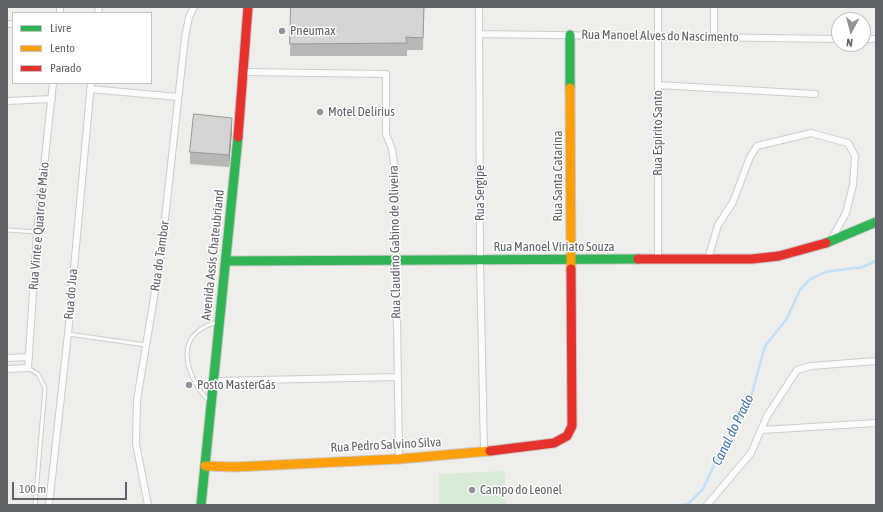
<!DOCTYPE html>
<meta charset="utf-8">
<style>
body{margin:0}
#map{position:relative;width:883px;height:512px;overflow:hidden;background:#efeeea;font-family:"Asap Condensed",sans-serif}
canvas{display:block}
.frame{position:absolute;inset:0;border:8px solid #5f6368;pointer-events:none}
.legend{position:absolute;left:12px;top:12px;width:140px;height:72px;box-sizing:border-box;background:#fff;border:1px solid #bfc1c3;margin:0;padding:5px 7px;list-style:none;font-size:12px;color:#5f6368}
.legend li{display:flex;align-items:center;gap:8px;height:20px}
.legend b{width:20px;border:1px solid #bfc1c3}
.north{position:absolute;left:831px;top:12px;width:40px;height:40px;box-sizing:border-box;background:#fff;border:1px solid #bfc1c3;border-radius:50%;rotate:187deg;font-size:11px;font-weight:700;line-height:16px;text-align:center;color:#5f6368}
.north::after{content:'';display:block;margin:auto;width:14px;height:18px;background:#919496;clip-path:polygon(50% 0,100% 100%,50% 72%,0 100%)}
.scale{position:absolute;left:12px;top:482px;width:115px;height:18px;box-sizing:border-box;border:2px solid #5f6368;border-top:0;padding-left:5px;font-size:12px;line-height:14px;white-space:nowrap;color:#5f6368;-webkit-text-stroke:3px #fff;paint-order:stroke}
</style>
<div id="map">
<canvas width="883" height="512"></canvas>
<div class="frame"></div>
<ul class="legend">
<li><b style="height:5px;background:#30b455"></b>Livre</li>
<li><b style="height:5px;background:#ff9f0a"></b>Lento</li>
<li><b style="height:5px;background:#e5322d"></b>Parado</li>
</ul>
<div class="north">N</div>
<div class="scale">100 m</div>
</div>
<script>
const c = document.querySelector('canvas').getContext('2d');
c.lineJoin = 'round';
function fill(path, color) { c.fillStyle = color; c.fill(path, 'evenodd'); }
function stroke(path, color, width, dash) { c.strokeStyle = color; c.lineWidth = width; c.lineCap = dash ? 'butt' : 'round'; c.setLineDash(dash || []); c.stroke(path); }
function drawText(font, color, halo, rows, align = 'center') {
  c.font = font + ' "Asap Condensed",sans-serif'; c.lineWidth = 3; c.setLineDash([]); c.textBaseline = 'middle'; c.strokeStyle = halo; c.fillStyle = color; for (const [text, x, y, turn = 0] of rows) {
    c.save(); c.translate(x, y); c.rotate((+turn || 0) * Math.PI / 180); c.textAlign = isNaN(turn) ? turn : align; if (halo) c.strokeText(text, 0, 0); c.fillText(text, 0, 0); c.restore();
  }
}
const green = new Path2D(`
 M505,471V505H439V474Z`);
const stream = new Path2D(`
 M680,505L688,504L703,489L715,463L732,437L751,397L765,346L786,320L800,290L809,280L825,272L853,268H860L876,261`);
const lane = new Path2D(`
 M7,230L37,232
 M68,334L146,345
 M28,368L38,374L45,388L35,505
 M210,402C194,387 176,352 196,333C202,327 210,324 218,322`);
const street = new Path2D(`
 M479,7L480,260L484,451
 M714,7V37
 M60,13V7
 M98,13L99,7
 M7,24H13
 M480,34L839,39
 M863,39H876
 M243,72L386,74V134L392,149L395,171L399,459
 M658,85L815,94
 M90,89L178,97
 M7,101L52,99
 M658,259V7
 M708,259L718,225L733,202L750,157L757,146L811,133L848,143L855,156L853,185L846,213L830,242
 M7,358L29,357
 M7,369L28,368L37,232L53,83
 M214,381L397,377
 M762,430L876,423
 M49,505L68,334L91,83
 M148,505L136,444L137,400L161,255L185,37L189,17L194,7
 M707,505L751,453L767,416L797,370L811,366L876,361`);
const fast = new Path2D(`
 M570,35V88
 M826,243L876,222
 M226,261L638,259
 M201,505L238,137`);
const slow = new Path2D(`
 M570,88L571,269
 M205,466L235,467L399,459L490,451`);
const jam = new Path2D(`
 M238,137L248,7
 M638,259H752L779,256L826,243
 M490,451L554,443L567,436L572,426L571,269`);
const wall = new Path2D(`
 M291,7H424L423,50H407V56H290Z
 M232,130L229,167L190,164V152Z`);
const shadedWall = new Path2D(`
 M232,118V130L229,167V155Z`);
const building = new Path2D(`
 M291,7H424L423,38L406,37L407,43L290,44Z
 M194,114L232,118L229,155L190,152Z`);
const markers = [
 [282,31,4,"#919496"],
 [320,112,4,"#919496"],
 [189,385,4,"#919496"],
 [472,490,4,"#919496"]
];
const poiNames = [
 ["Pneumax",290,31],
 ["Motel Delírius",328,112],
 ["Posto MasterGás",197,385],
 ["Campo do Leonel",480,490]
];
const streetNames = [
 ["Rua Manoel Alves do Nascimento",660,36,1],
 ["Rua Espírito Santo",658,133,-90],
 ["Rua Santa Catarina",558,176,-90],
 ["Rua Sergipe",480,193,-90],
 ["Rua Vinte e Quatro de Maio",39,226,-85],
 ["Rua Claudino Gabino de Oliveira",395,242,-91],
 ["Rua Manoel Viriato Souza",554,247],
 ["Avenida Assis Chateubriand",213,255,-84],
 ["Rua do Tambor",160,256,-82],
 ["Rua do Jua",71,294,-85],
 ["Rua Pedro Salvino Silva",386,445,-3]
];
const waterNames = [
 ["Canal do Prado",733,430,-64]
];
fill(green, '#d8ebd6');
stroke(stream, '#bfe0f9', 2.5);
stroke(lane, '#cbcccc', 5);
stroke(street, '#cbcccc', 8);
stroke(fast, '#cacacb', 11);
stroke(slow, '#cacacb', 11);
stroke(jam, '#cacacb', 11);
stroke(lane, '#fdfcfc', 3);
stroke(street, '#fdfcfc', 6);
stroke(fast, '#30b455', 9);
stroke(slow, '#ff9f0a', 9);
stroke(jam, '#e5322d', 9);
fill(wall, '#b8b7b5');
fill(shadedWall, '#969594');
fill(building, '#d6d5d3');
stroke(building, '#969594', 1);
for (const [x, y, r, color] of markers) { const dot = new Path2D(); dot.arc(x, y, r, 0, 2 * Math.PI); c.fillStyle = color; c.fill(dot); stroke(dot, '#fff', 1.5); }
drawText('13px', '#5f6368', '#fff', poiNames, 'left');
drawText('13px', '#5f6368', '#fff', streetNames);
drawText('italic 14px', '#4174aa', '#fff', waterNames);
</script>
